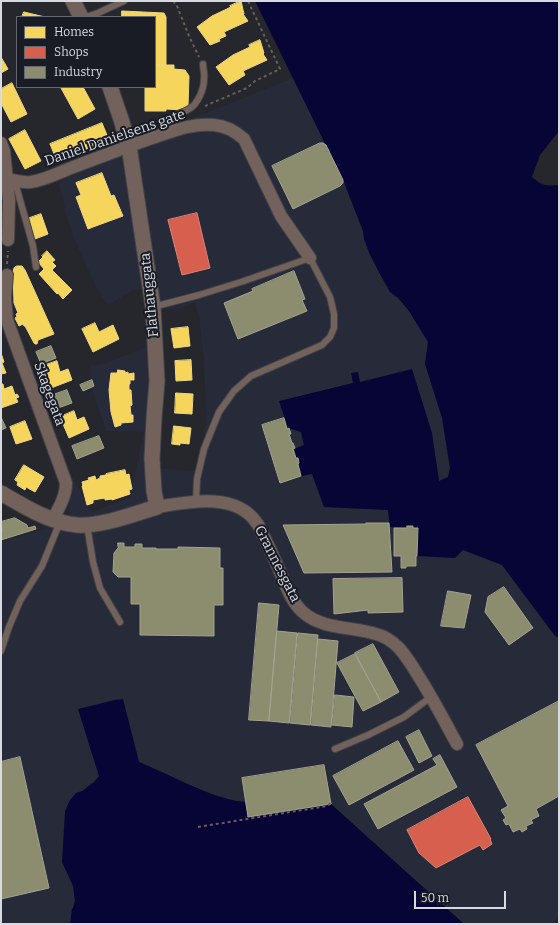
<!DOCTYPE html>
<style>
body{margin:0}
#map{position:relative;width:560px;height:925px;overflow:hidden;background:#25272c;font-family:Bitter,serif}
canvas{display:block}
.frame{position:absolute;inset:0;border:2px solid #d7dae0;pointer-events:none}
.legend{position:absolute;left:16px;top:16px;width:140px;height:72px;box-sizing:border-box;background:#191c25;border:1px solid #656870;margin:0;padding:5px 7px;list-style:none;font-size:12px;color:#d7dae0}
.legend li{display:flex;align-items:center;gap:8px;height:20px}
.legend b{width:20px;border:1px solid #656870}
.scale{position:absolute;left:414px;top:891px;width:92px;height:18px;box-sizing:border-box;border:2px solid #d7dae0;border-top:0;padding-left:5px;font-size:12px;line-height:14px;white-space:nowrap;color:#d7dae0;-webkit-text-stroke:3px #191c25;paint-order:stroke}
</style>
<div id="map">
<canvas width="560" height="925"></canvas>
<div class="frame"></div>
<ul class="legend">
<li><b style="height:11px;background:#f6d55c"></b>Homes</li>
<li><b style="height:11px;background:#d6604d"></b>Shops</li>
<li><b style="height:11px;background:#8c8c6e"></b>Industry</li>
</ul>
<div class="scale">50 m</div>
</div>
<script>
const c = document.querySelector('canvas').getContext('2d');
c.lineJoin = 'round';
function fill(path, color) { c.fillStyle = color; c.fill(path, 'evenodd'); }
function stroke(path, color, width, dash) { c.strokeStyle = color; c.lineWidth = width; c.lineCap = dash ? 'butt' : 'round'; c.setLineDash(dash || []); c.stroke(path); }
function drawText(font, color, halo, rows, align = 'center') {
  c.font = font + ' Bitter,serif'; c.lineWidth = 4; c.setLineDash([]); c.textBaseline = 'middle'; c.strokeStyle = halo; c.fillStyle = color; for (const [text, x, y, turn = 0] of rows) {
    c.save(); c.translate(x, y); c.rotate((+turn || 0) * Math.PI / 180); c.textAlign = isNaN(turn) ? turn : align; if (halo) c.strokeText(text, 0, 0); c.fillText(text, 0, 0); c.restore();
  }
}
const built = new Path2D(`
 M293,78L343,180L363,231L364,239L370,255L380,274L390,292L398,298L409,311L428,342L425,364L442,418L450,468L448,477L439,481L432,433L360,382L358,372L353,383L288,428L300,431L304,445L301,476L312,473L324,507L388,510L418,528L463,550L502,565L555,636L559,638V915L552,924H464L331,804L247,817L245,802L220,797L197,788L139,762L122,699L115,700L78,709L99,776L94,782L82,791L76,793L62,862L73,886L75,901L73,908L72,909L70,924H1V543L25,534L47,529L71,523L68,503L59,453L91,512L130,498L144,432L106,431L91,388L90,366L107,363L156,343L157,468L190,471L201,468L206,415L204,359L199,317L195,303L178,309L162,310L150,288L133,290L110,304L106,303L97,288L76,243L68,221L59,183L65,179L131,143Z`);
const water = new Path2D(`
 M255,1H559V131L540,155L532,177C543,186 545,186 559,185V638L555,636L502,565L463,550L455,558L417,556L418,528L390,527L388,510L324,507L312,474L301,476L294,449L304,445L301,432L288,428L279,401L353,383L351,373L358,372L360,382L412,369L432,433L439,481L448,477L450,468L442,418L425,364L428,342L409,311L398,298L390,292L380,274L370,255L364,239L363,231L343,180Z
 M123,699L139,762C153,768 167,774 181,781C201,790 223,800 245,802L248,817L331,804L464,924H70L72,909L73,908L75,901L73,886L62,862L65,811L70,800L76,793L82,791L94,782L99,776L78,709L115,700Z`);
const homes = new Path2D(`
 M241,1L244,14H243L248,21L224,32L226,36L219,39L220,41L210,45L197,27L212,16L231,7L230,6Z
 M122,11L164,13L166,17V65H155V17H122Z
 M24,12L45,17H22Z
 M260,40L264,53L263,54L267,60L243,71L245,75L229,85L216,67L233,55L250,47L249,45Z
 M1,57L8,69L1,73Z
 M155,65H174V69L185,70L189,76L188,106L182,110L166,109V111H145V87H155Z
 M12,83L27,114L11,122L1,103V89Z
 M63,87H83L95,109L78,119L61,88Z
 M102,123L109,140L57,161L50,144Z
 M25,130L41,161L25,169L9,139Z
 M102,173L111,196L114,195L123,216L93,227L88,229L76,197L81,195L76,183Z
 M41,214L48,234L35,239L27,219Z
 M47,251L55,260L52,262L56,266L52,270L72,290L63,299L58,293L57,294L39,274L44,269L38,262L43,257L42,256Z
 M17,266H22L25,270L54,334L38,340L37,344H35L34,343L25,326H24L23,324L19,326L15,318L17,317L16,314L18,313L14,303L13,272L14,268Z
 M95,323L99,332L113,325L119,339L93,352L82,329Z
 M188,327L190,346L174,348L171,329Z
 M1,353L4,362L2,363L6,373L1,374Z
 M191,360L192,380L176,381L175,361Z
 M57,361L60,372L68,369L72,380L51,388L43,366Z
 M118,370L125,371V373L128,372V374L134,373V380H130V384H129V390H131L132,405L130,406L131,415H133V422L121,423V425L115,427L111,412L109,390L111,373H117Z
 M1,384H3L4,389L12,386L15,395L17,394L19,397L16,398L18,402L1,408Z
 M176,393L193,394L192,414L175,413Z
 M74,411L77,420L84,417L89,429L69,438L60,417Z
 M25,421L32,439L16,444L10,427Z
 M174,426L191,428L189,444L180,443V445L172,444Z
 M24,465L44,477L35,492L26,487L25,490L17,485L18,482L15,480Z
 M125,470L126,475L129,474L132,489L129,490L130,494L112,500V499L105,500V498L93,500V503L87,505L82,486H83L82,482L89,480L88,478L95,476L96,480L100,478V476L106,475V474Z`);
const shops = new Path2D(`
 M197,213L210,268L182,275L168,220Z
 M468,797L491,839H490L492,844L483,850L480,845L436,868L419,853L407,830Z`);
const industry = new Path2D(`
 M320,143H323L326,145L343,180V183L340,186L293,209L272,166Z
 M294,271L305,299L302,300L307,311L238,339L224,303L253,291L252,289Z
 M51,346L56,358L41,364L36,352Z
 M92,380L94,386L83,391L80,385Z
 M67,390L72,403L58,408L53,395Z
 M1,417L6,428L1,430Z
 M284,418L287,429L289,428L291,434H289L292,443H293L295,448L293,449L296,458H298L299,463L298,464L301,476L280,483L262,425Z
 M99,436L104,448L77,459L72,446Z
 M15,518L27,525L28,528L35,526L36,529L1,540V532H2L1,522Z
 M366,523H389L392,572L304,573L283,525L366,524Z
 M407,526H413V528H418L417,556H416V566H406V568H401V556H394V528H407Z
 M118,543H124V547H135V544H142V548H156V549H178V547L220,548V568H223V605H214V636L140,635V604H131V577H118L113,572L114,553L118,548Z
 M402,578L403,612L368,613V610L334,614L333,579Z
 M504,587L533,628L509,645L485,612L488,597Z
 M448,591L471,595L464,628L441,626Z
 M259,603L279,605L269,721L249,720Z
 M277,631L297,633L289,723L269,721Z
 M298,633L318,635L310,725L290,723Z
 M318,639L338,641L331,727L311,725Z
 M373,644L399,692L381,702L355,653Z
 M355,654L381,702L363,711L337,663Z
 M335,695L354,697L352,727L332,725Z
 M559,701V796L536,809L539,816L531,820L533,823L526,826L527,829L522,832L520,829L513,832L509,824L506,825L503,820L506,818L501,810L508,806L476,745Z
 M419,730L432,756L419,763L406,737Z
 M398,741L414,770L349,805L333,776Z
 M440,755L457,787L378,829L364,804L437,765L433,759Z
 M20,757L49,888L1,899V762Z
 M324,765L331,804L248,817L242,778Z`);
const path = new Path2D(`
 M173,1L177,6L189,36L199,57
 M205,106L247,88L255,81L280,69L248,1
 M7,264L8,251
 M198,827L327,806L332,802`);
const service = new Path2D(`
 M86,17L98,13L124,1
 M170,132L172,117C178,113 183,113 189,109C198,104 204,89 204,79C205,74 203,69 203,64
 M15,182L33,246L36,267
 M153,307L199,295L241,282L310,258L330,297L334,314V328L330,337L322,345L251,376L234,391L219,412L204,449L197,479L196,501
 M87,525L93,562L100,588L120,622
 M1,651L9,627L20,601L42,566L60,522
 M335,749L368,735L404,717L431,697`);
const minor = new Path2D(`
 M1,143L4,151L9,200L8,240
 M1,177C11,180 20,183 31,182C45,180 58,173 71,168C100,157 128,146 158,136C176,130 194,123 214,125C226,126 235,131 244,139L281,216L310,258
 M7,275L5,298L7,320L66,483C66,496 59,508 53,519
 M157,507C188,502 235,492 256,522C259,525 260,529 262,533C269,546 275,560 281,574C287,588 292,603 304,613C322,629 353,627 376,634C384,636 393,642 399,648C408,658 414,669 421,680C434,701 445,722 457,744`);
const tertiary = new Path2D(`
 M73,1L81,17
 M1,493C23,506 51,523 77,525C100,527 134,514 157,507L154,491L152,459L154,418L157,381L153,307L129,146L121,119L110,87`);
const streetNames = [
 ["Daniel Danielsens gate",115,138,-19],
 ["Flathauggata",150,295,-96],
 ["Skagegata",49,394,70],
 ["Grannesgata",277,564,63]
];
fill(built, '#272b39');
fill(water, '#070536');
fill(homes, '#f6d55c');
stroke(homes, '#edd684', 1);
fill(shops, '#d6604d');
stroke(shops, '#d68579', 1);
fill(industry, '#8c8c6e');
stroke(industry, '#a2a390', 1);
stroke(service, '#424448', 8);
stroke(minor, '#424448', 14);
stroke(tertiary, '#424448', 17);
stroke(path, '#665e5d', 2, [3, 3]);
stroke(service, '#72625b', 6);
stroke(minor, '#72625b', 12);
stroke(tertiary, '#72625b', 15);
drawText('14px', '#d7dae0', '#191c25', streetNames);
</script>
